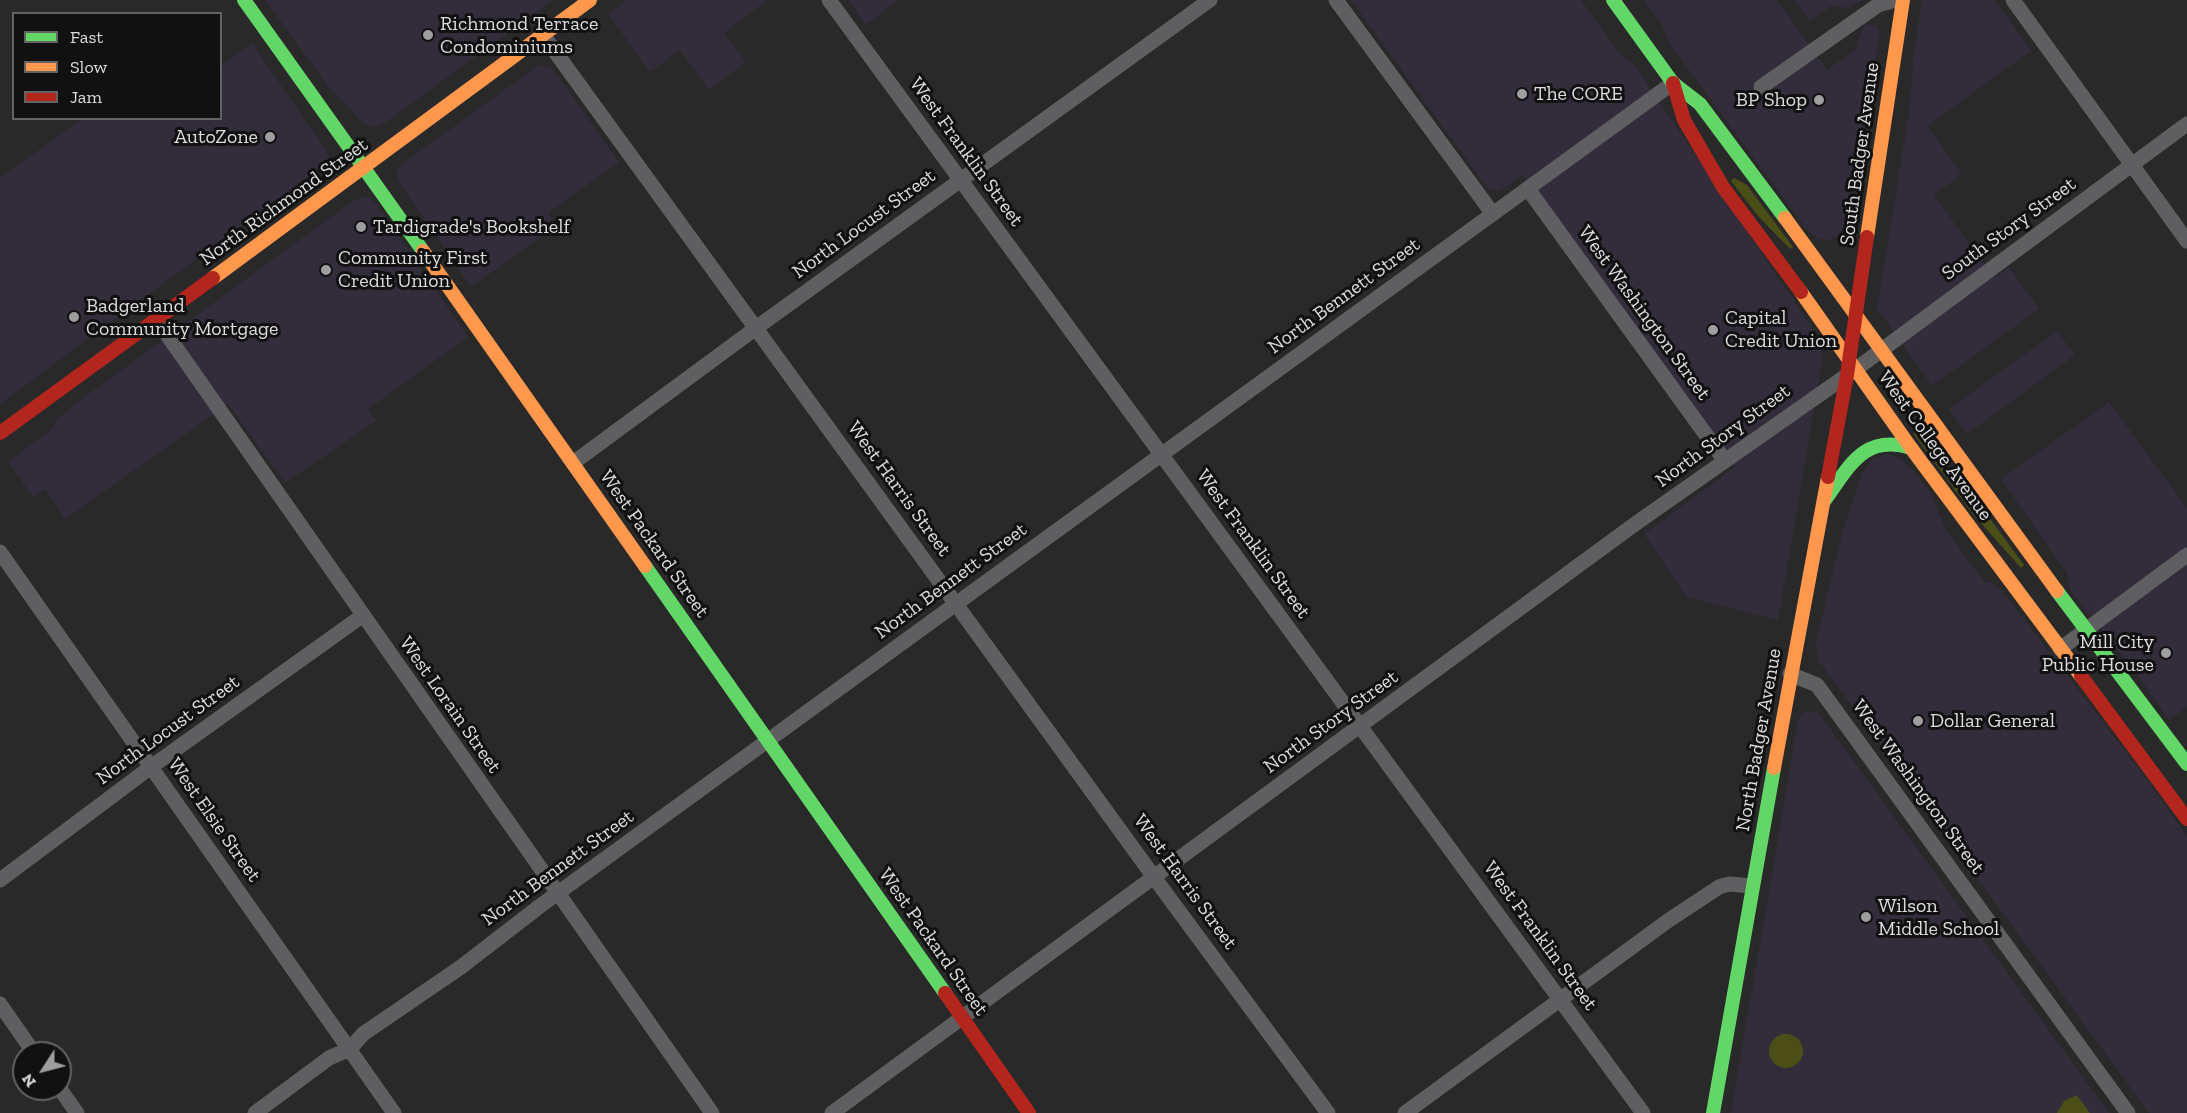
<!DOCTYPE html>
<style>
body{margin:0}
#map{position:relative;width:2187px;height:1113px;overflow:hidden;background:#29292a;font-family:"Zilla Slab",serif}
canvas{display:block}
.legend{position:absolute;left:12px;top:12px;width:210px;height:108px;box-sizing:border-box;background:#111112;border:2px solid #636364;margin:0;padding:8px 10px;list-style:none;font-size:18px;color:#dddddf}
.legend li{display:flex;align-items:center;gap:12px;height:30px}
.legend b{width:30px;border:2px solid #636364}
.north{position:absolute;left:12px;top:1041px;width:60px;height:60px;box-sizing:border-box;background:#111112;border:2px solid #636364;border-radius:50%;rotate:234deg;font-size:16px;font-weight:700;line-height:24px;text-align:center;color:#dddddf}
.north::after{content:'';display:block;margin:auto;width:21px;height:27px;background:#9e9ea0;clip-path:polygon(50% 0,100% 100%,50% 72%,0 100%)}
</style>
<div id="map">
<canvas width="2187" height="1113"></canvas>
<ul class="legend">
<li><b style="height:8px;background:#63d668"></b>Fast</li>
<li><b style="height:8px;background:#ff974d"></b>Slow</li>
<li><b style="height:8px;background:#b3261e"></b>Jam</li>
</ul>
<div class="north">N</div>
</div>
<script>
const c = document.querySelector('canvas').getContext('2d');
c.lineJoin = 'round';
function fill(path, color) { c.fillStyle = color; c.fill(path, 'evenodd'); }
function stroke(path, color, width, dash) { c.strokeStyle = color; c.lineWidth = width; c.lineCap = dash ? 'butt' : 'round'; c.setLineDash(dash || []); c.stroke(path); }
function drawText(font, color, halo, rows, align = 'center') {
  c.font = font + ' "Zilla Slab",serif'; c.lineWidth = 6; c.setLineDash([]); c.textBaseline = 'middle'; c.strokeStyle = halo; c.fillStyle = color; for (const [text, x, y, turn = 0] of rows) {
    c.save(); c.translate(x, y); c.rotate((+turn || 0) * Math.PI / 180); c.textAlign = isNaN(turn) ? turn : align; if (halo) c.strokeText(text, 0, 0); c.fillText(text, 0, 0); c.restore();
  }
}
const commercial = new Path2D(`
 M265,0H553L386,122L374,127L364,124L329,87Z
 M627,0H767L724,33L746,62L709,90L680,50L650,72L608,14Z
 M848,0H898L866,25Z
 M1351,0H1581L1619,53L1635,65L1640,73L1811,326L1821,345V366L1778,620L1687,597L1644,534L1735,467L1523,175L1499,191L1488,189Z
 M1644,0H1777L1827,70L1856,49L1862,29L1865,26L1868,24L1877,26L1880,33L1845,223L1838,236L1829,240L1819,239L1807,230L1672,47L1662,25Z
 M1794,0H1862L1849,8L1831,6L1810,21Z
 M1922,0H1995L2031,51L1927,126L1962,174L1934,195L1994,278L2009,267L2039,309L1932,386L1877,308L1910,107L1913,61Z
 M252,43L332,159L0,404V178L82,119L220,118L221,66Z
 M539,65L551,68L555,72L619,162L548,213L556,226L471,287L399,182L396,171L402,164Z
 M364,196L373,200L379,207L468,337L368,409L376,421L285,483L228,404L65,519L45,489L33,497L8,462L53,428L55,421L71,407L353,201Z
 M2057,331L2075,355L1967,434L1949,409Z
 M2109,402L2187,508V707L2169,720L2138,676L2070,590L2067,573L2001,479Z
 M1888,454L1901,459L1915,472L1930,492L1946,530L1984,582L1992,583L2001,589L2136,765L2187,836V1113H2149L1819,661L1816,643L1843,530L1863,472L1872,459Z
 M1811,711L1818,712L2109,1113H1731L1798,722L1802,713Z`);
const green = new Path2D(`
 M1734,178L1747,185L1793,247L1790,249L1758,216L1731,181Z
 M1917,431L1968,489L2024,565L2021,568L1972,513L1913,433Z
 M1769 1051a17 17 0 1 1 34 0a17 17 0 1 1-34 0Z
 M2077,1095L2090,1113H2057L2064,1101Z`);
const street = new Path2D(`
 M829,0L1643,1113
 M1336,0L1493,214
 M2013,0L2187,241
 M543,35L1167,895L1328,1113
 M1761,87L1878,5L1895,0
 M1528,189L1725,461
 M156,319L712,1113
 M573,463L756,328L1210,0
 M0,552L394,1113
 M2060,649L2187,555
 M1790,674L1817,685L2128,1113
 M0,880L151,767L362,616
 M0,1004L34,1053
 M60,1089L77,1113
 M255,1113L329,1058L350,1049L363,1034L461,967L540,906L1673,83
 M832,1113L1635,524L1856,369L2187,124
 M1405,1113L1669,920L1719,887L1729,884L1752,886`);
const fast = new Path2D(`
 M244,0L423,251
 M1613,0L1673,83L1700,104L1785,218
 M1825,500C1849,467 1864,433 1911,448
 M645,566L945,993
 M2057,591L2187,764
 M1713,1113L1774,768`);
const slow = new Path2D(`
 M1785,218L2057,591
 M1867,237L1903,0
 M423,251L645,566
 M213,278L590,0
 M1801,292L1911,448L2081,676
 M1774,768L1828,477`);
const jam = new Path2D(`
 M1673,83L1684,120L1723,187L1801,292
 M0,433L213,278
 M1828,477L1847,375L1867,237
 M2081,676L2187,819
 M945,993L1029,1113`);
const markers = [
 [428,35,6,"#9e9ea0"],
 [1522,94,6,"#9e9ea0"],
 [1819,100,6,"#9e9ea0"],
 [270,137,6,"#9e9ea0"],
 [361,227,6,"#9e9ea0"],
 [326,270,6,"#9e9ea0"],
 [74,317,6,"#9e9ea0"],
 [1713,330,6,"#9e9ea0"],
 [2166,653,6,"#9e9ea0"],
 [1918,721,6,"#9e9ea0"],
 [1866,917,6,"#9e9ea0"]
];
const poiNames = [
 ["Richmond Terrace",440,24],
 ["Condominiums",440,47],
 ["The CORE",1534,94],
 ["BP Shop",1807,100,"right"],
 ["AutoZone",258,137,"right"],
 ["Tardigrade's Bookshelf",373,227],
 ["Community First",338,258],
 ["Credit Union",338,281],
 ["Badgerland",86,306],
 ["Community Mortgage",86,329],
 ["Capital",1725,318],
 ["Credit Union",1725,341],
 ["Mill City",2154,642,"right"],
 ["Public House",2154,665,"right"],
 ["Dollar General",1930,721],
 ["Wilson",1878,906],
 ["Middle School",1878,929]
];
const streetNames = [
 ["West Franklin Street",966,152,54],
 ["South Badger Avenue",1860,154,-82],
 ["North Richmond Street",284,202,-36],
 ["North Locust Street",864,224,-36],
 ["South Story Street",2009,229,-36],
 ["North Bennett Street",1344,296,-36],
 ["West Washington Street",1644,313,54],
 ["North Story Street",1723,436,-36],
 ["West College Avenue",1935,446,54],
 ["West Harris Street",899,489,54],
 ["West Packard Street",654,544,55],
 ["West Franklin Street",1253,544,54],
 ["North Bennett Street",951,581,-36],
 ["West Lorain Street",450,705,55],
 ["North Story Street",1331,722,-36],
 ["North Locust Street",168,730,-36],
 ["North Badger Avenue",1759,740,-80],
 ["West Washington Street",1918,787,54],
 ["West Elsie Street",214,820,55],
 ["North Bennett Street",558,868,-36],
 ["West Harris Street",1185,882,54],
 ["West Franklin Street",1540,936,54],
 ["West Packard Street",933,942,55]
];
fill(commercial, '#332c3a');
fill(green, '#4c4e17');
stroke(street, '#5f5e60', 15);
stroke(fast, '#63d668', 14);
stroke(slow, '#ff974d', 14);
stroke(jam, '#b3261e', 14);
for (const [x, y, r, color] of markers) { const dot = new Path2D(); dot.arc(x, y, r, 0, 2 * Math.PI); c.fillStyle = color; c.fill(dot); stroke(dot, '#111112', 2); }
drawText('20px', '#dddddf', '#111112', poiNames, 'left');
drawText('20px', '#dddddf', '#111112', streetNames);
</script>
